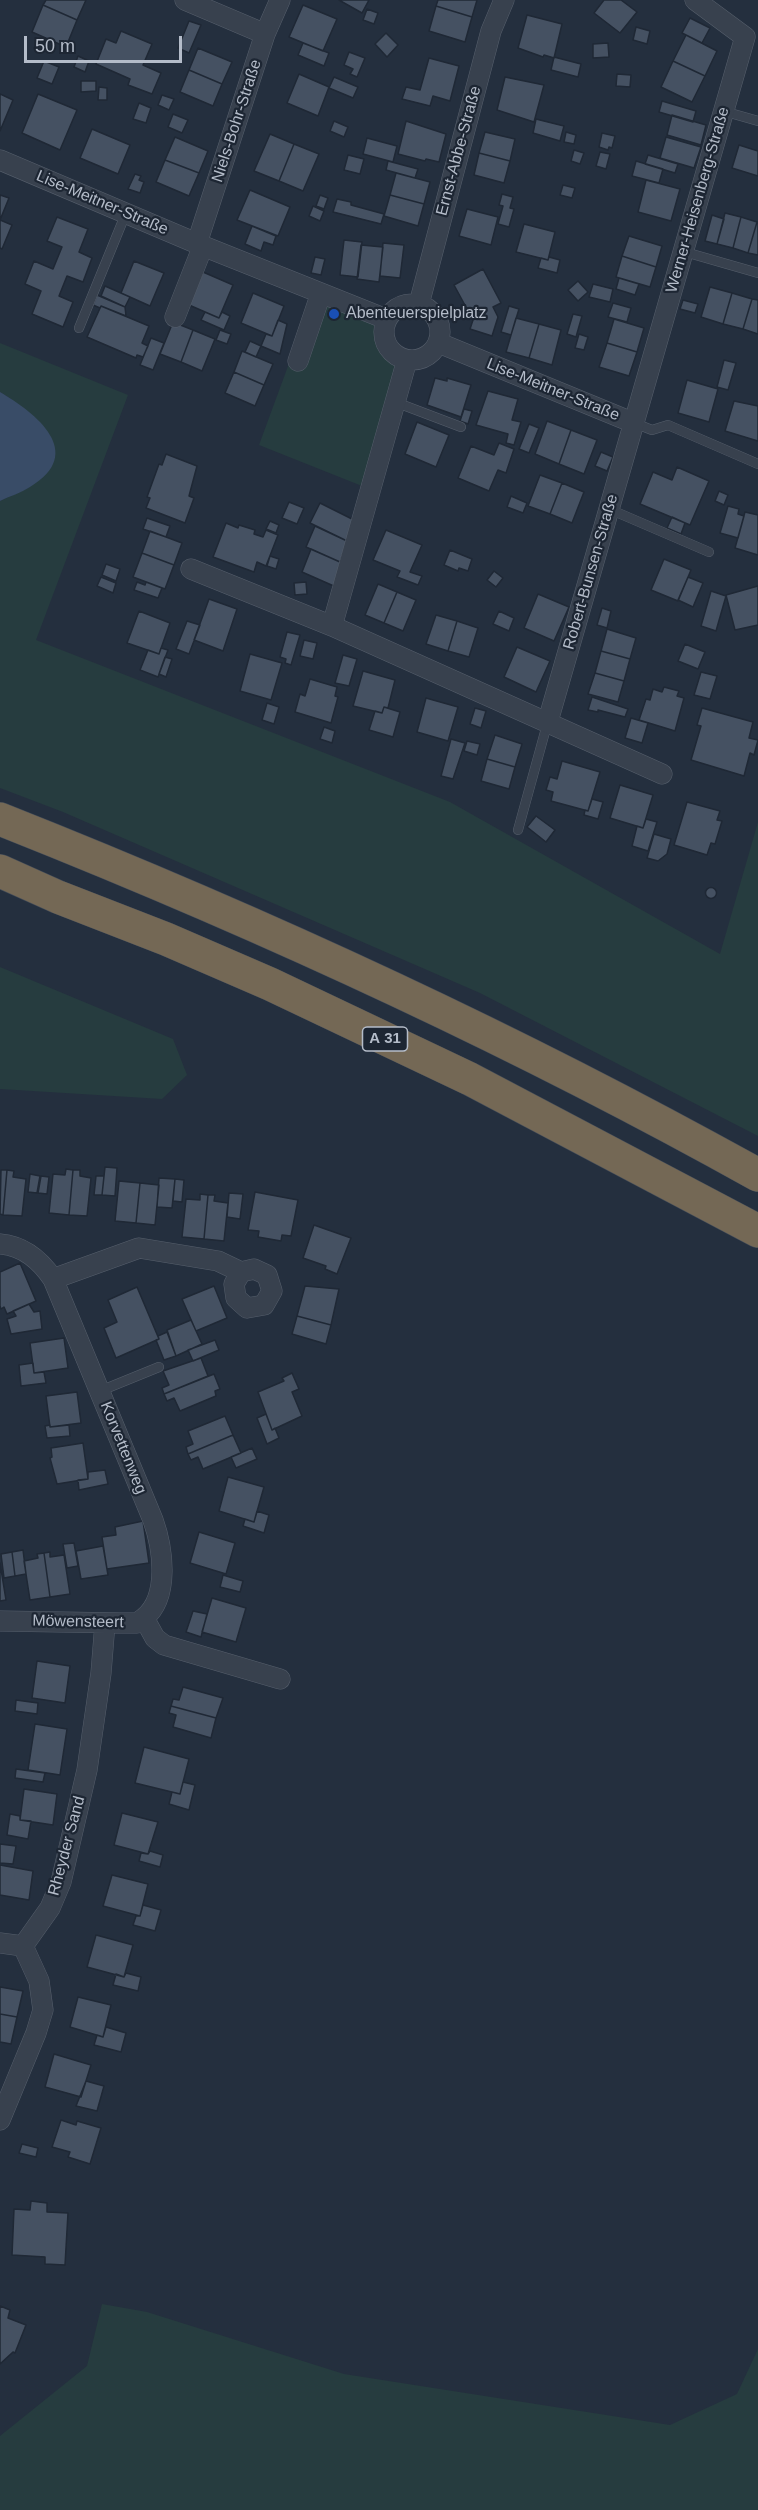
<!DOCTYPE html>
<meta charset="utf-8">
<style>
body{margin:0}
#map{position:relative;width:758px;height:2510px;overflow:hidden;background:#242f3e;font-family:Arial,sans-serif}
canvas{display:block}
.scale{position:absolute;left:24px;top:36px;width:158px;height:27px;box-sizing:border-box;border:3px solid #b4bcc9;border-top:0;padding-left:8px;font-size:18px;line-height:21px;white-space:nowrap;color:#b4bcc9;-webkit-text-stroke:4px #1d2633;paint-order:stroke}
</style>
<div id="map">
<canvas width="758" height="2510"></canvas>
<div class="scale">50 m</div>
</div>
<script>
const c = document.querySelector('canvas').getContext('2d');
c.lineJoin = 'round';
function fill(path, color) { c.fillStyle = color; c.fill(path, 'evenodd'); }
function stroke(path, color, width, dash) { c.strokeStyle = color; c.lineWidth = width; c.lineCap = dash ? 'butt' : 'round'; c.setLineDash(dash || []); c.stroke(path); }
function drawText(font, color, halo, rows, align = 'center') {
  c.font = font + ' Arial,sans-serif'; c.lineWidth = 4.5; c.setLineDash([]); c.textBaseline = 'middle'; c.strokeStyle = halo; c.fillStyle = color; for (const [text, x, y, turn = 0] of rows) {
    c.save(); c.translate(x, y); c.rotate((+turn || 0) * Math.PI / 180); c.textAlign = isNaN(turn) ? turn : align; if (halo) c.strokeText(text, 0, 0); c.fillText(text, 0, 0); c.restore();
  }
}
const green = new Path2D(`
 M316,290L386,319C382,340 388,352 407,360L372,490L259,445Z
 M0,343L128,395L36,640L450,802L720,954L758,822V1136L480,993L63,812L0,788V501L30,487L50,467L11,399L0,392Z
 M0,967L173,1039L187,1075L162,1099L0,1089Z
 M102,2304L147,2312L344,2374L670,2425L737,2394L758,2349V2510H0V2436L87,2366Z`);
const water = new Path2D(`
 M0,392C36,413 87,453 30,487C21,493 10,496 0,501Z`);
const building = new Path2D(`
 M46,0H86L77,20L43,5Z
 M339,0H369L362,13Z
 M438,0H477L472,17L436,6Z
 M604,0H621L637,12L620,33L594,13Z
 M43,5L77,20L66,47L32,32Z
 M303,5L337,19L323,51L289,37Z
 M436,6L472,17L465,42L429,31Z
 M367,9L378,13L374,24L363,20Z
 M527,15L562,24L554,58L544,55L543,57L518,48Z
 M690,18L710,28L702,43L682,33Z
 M189,21L201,25L189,53L178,48Z
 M636,27L650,31L647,44L633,40Z
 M121,31L152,44L143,65L161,73L152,94L128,85L130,79L96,64L106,39L116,43Z
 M386,33L398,45L387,57L375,44Z
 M686,35L717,51L705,76L673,61Z
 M303,43L329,53L324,66L298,55Z
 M608,43L609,57L593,58V44Z
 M198,48L232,62L222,84L189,70Z
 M349,52L365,58L357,77L350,74L353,69L344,65Z
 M78,56L89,61L85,72L74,67Z
 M554,57L581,64L578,77L551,70Z
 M429,58L459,66L450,101L433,96L430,106L402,99L406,87L420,90Z
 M44,61L59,67L52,84L37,78Z
 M673,61L705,76L692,102L661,87Z
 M189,70L222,84L213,106L180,92Z
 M299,74L329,87L318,116L287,103Z
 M617,74L631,75L630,87L616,86Z
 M334,77L358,87L353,98L329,88Z
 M505,77L544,85L534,122L497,110Z
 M81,81H96V91L81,92Z
 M99,87L107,88V100H98Z
 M0,94L13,100L0,131Z
 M38,94L77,110L60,150L22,133Z
 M162,95L174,99L169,110L158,105Z
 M662,101L696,111L693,122L659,112Z
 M139,103L151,108L146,123L133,119Z
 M173,114L188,120L182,133L168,127Z
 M672,115L706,125L701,145L667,135Z
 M536,119L564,126L560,141L533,133Z
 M334,121L348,127L344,137L330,131Z
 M406,121L446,134L439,162L426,159L425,161L398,154Z
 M92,129L130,145L118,174L80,158Z
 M485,132L515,139L510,161L479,153Z
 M566,132L576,135L574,144L564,142Z
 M602,133L615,136L612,148L609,147L608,150L599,147Z
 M270,134L294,144L279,181L254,171Z
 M175,137L208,151L199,173L165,160Z
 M666,137L701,147L694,168L660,158Z
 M367,138L397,146L393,162L363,154Z
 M294,144L319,154L303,191L279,181Z
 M739,145L758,151V176L732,168Z
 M574,150L584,153L580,164L571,161Z
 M600,152L610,154L606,169L596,166Z
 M479,153L510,161L504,183L474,175Z
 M348,155L364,159L360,174L344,170Z
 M648,155L678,164L675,173L645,164Z
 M165,160L199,173L189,196L156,182Z
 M388,161L418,169L415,178L386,170Z
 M636,161L663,169L659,183L632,176Z
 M396,173L430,182L424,204L390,195Z
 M135,174L141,176L139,180L144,182L140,193L128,189Z
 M646,180L680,189L671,221L638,212Z
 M563,185L575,188L572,198L560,195Z
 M250,190L290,207L278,236L237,220Z
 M502,194L513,197L510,208L514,209L509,227L498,224L503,206L499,205Z
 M0,195L9,198L0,220Z
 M320,195L328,198L324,209L316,206Z
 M390,195L424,204L418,226L384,216Z
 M337,199L351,202V205L384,214L381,224L333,212Z
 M313,206L324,211L320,221L309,216Z
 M467,209L498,217L491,245L459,236Z
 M725,213L741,217L733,248L717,244Z
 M712,215L724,219L717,244L705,241Z
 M57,217L88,229L79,252L92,258L83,282L67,276L59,296L73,302L63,327L32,314L41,291L25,284L34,261L53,269L62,247L47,241Z
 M741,217L757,222L748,253L733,248Z
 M0,220L12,225L2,249L0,248Z
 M757,222H758V255L748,253Z
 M524,224L555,232L548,260L516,252Z
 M252,226L276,236L273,245L264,242L261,251L245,244Z
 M629,236L662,246L656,267L622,256Z
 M344,240L362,242L358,277L340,275Z
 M383,243L404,245L400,278L380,276Z
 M361,245L383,247L379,282L357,279Z
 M622,256L656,267L650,287L616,277Z
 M315,257L325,259L321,275L311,273Z
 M549,257L560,260L557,273L538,268L541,258L548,260Z
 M134,261L164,273L150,306L121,293Z
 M483,269L501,303L493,307L498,317L492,336L470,329L473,320L454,285Z
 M203,272L233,285L219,318L189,305Z
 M619,278L639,284L635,295L616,289Z
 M578,281L588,292L578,301L568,290Z
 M593,284L613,289L610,302L589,297Z
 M105,286L130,297L125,307L101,296Z
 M710,287L732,293L723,324L701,317Z
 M253,293L284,306L272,336L241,323Z
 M732,293L752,299L743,329L723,324Z
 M97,295L125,307L126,316L101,306L100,308L93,305Z
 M752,299L758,300V334L743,329Z
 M683,300L698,304L695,313L680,309Z
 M613,303L631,308L627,322L608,317Z
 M101,306L149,326L142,343L148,346L143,357L137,355L136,358L87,337Z
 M509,306L519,309L511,335L501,332Z
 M205,312L219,318L222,312L230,316L224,330L201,320Z
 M573,314L582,316L576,337L567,334Z
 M516,318L539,324L529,358L506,352Z
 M614,319L644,328L637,352L607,343Z
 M278,320L287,324L280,354L261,346L266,334L272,336Z
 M173,322L193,330L181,362L160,354Z
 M539,324L561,330L552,365L529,358Z
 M193,330L215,339L202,371L181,362Z
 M220,330L231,334L227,344L216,340Z
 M579,334L588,337L584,350L575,348Z
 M151,338L164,343L153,370L140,365Z
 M250,341L261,346L256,357L245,352Z
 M607,343L637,352L629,376L599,367Z
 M242,351L273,364L264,385L234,372Z
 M724,360L736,363L728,390L717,387Z
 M234,372L264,385L255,406L225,393Z
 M435,378L447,381V378L471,385L461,417L427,405Z
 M687,380L718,389L709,422L678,413Z
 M488,391L518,399L512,420L521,422L514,445L506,443L508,434L476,425Z
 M734,401L758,406V441L725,431Z
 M464,409L472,411L468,424L460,421Z
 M547,421L571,430L559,464L535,454Z
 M417,422L449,435L436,467L405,454Z
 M529,424L539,428L529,453L519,449Z
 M571,430L597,440L584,474L559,464Z
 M499,443L514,449L506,473L498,470L489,491L458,478L471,446L494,455Z
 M601,452L613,457L607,471L595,466Z
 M166,454L197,466L189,496L194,498L185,523L146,508L150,498L147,497L159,464L162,465Z
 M677,467L709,481L690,525L640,504L653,472L672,480Z
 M540,475L562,483L550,514L528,506Z
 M562,483L584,492L572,523L550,514Z
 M719,491L728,495L724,505L715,501Z
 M511,496L527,503L523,513L507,507Z
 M289,502L304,508L297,524L282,518Z
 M320,503L356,521L347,541L310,523Z
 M728,506L739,509L738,514L744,516L738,538L720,533Z
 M745,512L758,515V555L735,548Z
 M672,517L685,523L681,534L667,528Z
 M147,518L170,526L166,537L143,529Z
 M270,521L279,525L276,533L266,529Z
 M226,523L238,528L239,525L255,530L254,534L263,537L266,530L278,535L266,566L257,562L254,572L213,557Z
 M315,526L347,541L340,562L306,547Z
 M386,530L422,545L410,572L422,576L418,585L397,577L400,571L373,560Z
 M150,531L182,543L174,565L142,553Z
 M311,549L340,562L336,587L302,572Z
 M450,550L472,559L468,571L459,568L458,571L444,565Z
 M142,553L174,565L165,589L133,577Z
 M270,556L279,559L276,569L267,566Z
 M664,559L691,570L678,601L651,590Z
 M106,564L120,569L116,581L102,575Z
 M494,571L503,578L496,587L487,580Z
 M101,577L116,583L113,593L97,586Z
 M688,577L703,583L693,607L678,600Z
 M137,582L145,585L146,582L162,588L158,598L134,590Z
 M306,582L307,594L295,595L294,583Z
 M378,584L397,592L384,623L365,615Z
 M758,586V625L735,630L726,595Z
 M711,591L726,596L716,631L701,626Z
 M397,592L416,600L403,631L384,623Z
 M538,594L569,607L554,641L524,628Z
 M209,599L237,609L223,651L194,640Z
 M602,608L611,611L607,628L597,625Z
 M139,611L170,623L159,654L127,643Z
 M499,611L514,618L509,631L493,624Z
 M436,615L457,621L448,651L426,644Z
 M187,621L200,625L189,654L176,649Z
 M457,621L478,628L469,657L448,651Z
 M607,629L636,638L630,659L601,651Z
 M287,632L300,635L291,665L285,663L286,659L280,657Z
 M304,640L317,643L313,659L300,656Z
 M685,644L705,652L698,669L678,661Z
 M517,647L550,661L536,692L504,677Z
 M161,648L168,650L158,677L140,670L148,650L159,654Z
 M601,651L630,659L624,681L595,673Z
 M250,654L282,663L271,700L240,691Z
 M343,655L357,659L349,686L335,683Z
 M165,657L172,659L166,677L159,674Z
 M363,671L395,680L388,708L384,707L382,713L353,706Z
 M701,672L717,676L710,699L694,695Z
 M595,673L624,681L618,702L588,694Z
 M310,679L337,687L335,696L338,697L331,723L295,712L300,694L305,696Z
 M664,687L679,691L677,696L684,698L675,731L639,720L646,699L650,700L653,689L662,692Z
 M592,697L628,709L625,717L598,710V712L588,710Z
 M426,698L458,707L448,741L417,732Z
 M267,703L279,707L274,724L262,720Z
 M384,707L400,712L393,737L369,730L375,711L382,713Z
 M475,708L486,711L481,728L470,724Z
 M702,708L753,722L749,738L758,740L754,755L750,753L744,776L691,760L701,726L697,725Z
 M631,718L648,723L642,743L625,738Z
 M324,727L335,731L332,743L320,739Z
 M495,735L522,744L515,767L487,759Z
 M451,739L465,743L453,779L441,776Z
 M467,741L480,744L477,755L464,751Z
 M487,759L515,767L509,789L481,781Z
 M562,761L600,772L588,811L551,801L553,792L546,790L550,777L557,779Z
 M620,785L653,795L643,828L610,818Z
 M592,799L603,802L598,819L584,815L585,810L588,811Z
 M687,802L720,811L717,820L722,821L715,844L711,843L707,855L674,845Z
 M536,816L555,830L546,842L527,827Z
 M646,819L657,822L648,851L632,846L637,826L643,828Z
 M654,834L671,839L667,854L658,861L647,858Z
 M705.5 893a5.5 5.5 0 1 1 11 0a5.5 5.5 0 1 1-11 0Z
 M105,1167L117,1168L115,1196L102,1195Z
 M66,1169L73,1170L69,1215L49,1213L53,1174L65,1175Z
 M1,1170H7L3,1215L0,1214Z
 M7,1170L14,1171L13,1177L26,1179L22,1216L3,1215Z
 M73,1170H80V1176L91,1178L87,1216L69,1215Z
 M30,1174L40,1176L37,1193L28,1192Z
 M41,1176L49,1177L47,1194L38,1193Z
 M96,1176H104L102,1195H94Z
 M159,1178L175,1179L172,1208L157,1207Z
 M175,1179L184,1180L182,1202L173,1201Z
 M119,1181L140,1183L136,1223L115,1221Z
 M140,1183L159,1185L155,1225L136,1223Z
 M255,1192L298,1200L291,1236L282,1235L281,1241L258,1237L259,1231L248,1230Z
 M229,1193L243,1194L240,1219L227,1217Z
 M200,1194L208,1195L204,1239L182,1237L186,1199L200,1200Z
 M208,1195H215L214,1201L228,1203L224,1241L204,1239Z
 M314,1225L351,1238L337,1274L325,1269L326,1266L303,1258Z
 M20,1263L36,1301L7,1314L4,1307L1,1309L0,1306V1272Z
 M214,1286L227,1318L196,1331L182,1299Z
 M305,1286L339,1289L331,1325L297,1316Z
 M137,1287L159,1339L116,1358L104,1328L117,1322L108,1300Z
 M29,1304L34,1312L40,1311L42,1329L11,1334L7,1319L16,1316L13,1311Z
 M297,1316L331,1325L326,1344L292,1334Z
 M191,1320L202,1344L176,1356L167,1330Z
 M167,1332L176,1356L164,1360L156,1340L159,1339L158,1336Z
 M64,1338L68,1368L34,1373L30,1343Z
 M215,1340L219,1350L193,1361L188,1350Z
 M201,1358L208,1376L164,1394L162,1388L169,1385L163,1371Z
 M33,1363L34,1373L44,1372L46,1383L21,1386L19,1365Z
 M292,1373L299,1389L292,1392L302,1416L272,1430L258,1392L284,1381L282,1378Z
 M214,1374L220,1389L215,1391L216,1396L180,1411L174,1398L167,1401L164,1394Z
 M77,1392L81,1423L50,1427L46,1396Z
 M266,1414L272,1430L275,1428L279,1438L267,1444L257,1418Z
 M225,1416L233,1435L188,1454L186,1447L193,1444L188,1431Z
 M50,1425V1427L69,1425L70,1436L47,1438L45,1426Z
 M233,1435L241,1453L203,1469L198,1457L191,1460L188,1454Z
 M83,1443L88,1479L57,1484L50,1458L52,1457L51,1448Z
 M252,1448L257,1459L236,1468L231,1457Z
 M105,1470L108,1484L79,1490L78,1480L88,1479V1472Z
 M228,1477L264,1487L254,1522L219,1511Z
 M257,1511L269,1515L264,1533L243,1526L245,1519L254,1522Z
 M143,1521L149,1563L107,1569L102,1537L116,1535L115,1527Z
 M199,1532L235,1543L226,1574L190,1563Z
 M74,1543L78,1566L67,1568L63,1544Z
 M103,1546L108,1575L81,1579L76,1551Z
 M23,1550L26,1574L15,1576L12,1552Z
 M12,1552L15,1576L4,1578L1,1554Z
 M50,1552V1557L64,1555L70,1594L50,1597L44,1553Z
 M44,1553L50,1597L30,1600L24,1561L38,1558L37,1554Z
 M0,1563L6,1600L0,1601Z
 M223,1575L243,1581L240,1592L220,1587Z
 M212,1598L246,1608L236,1642L202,1632Z
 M193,1611L207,1614L201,1637L186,1632Z
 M37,1661L70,1666L65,1703L32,1698Z
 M183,1687L223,1698L216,1718L171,1706L173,1699L179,1700Z
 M16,1700L38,1703L37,1714L15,1711Z
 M171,1706L216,1718L211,1738L173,1727L176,1715L169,1713Z
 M35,1724L67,1729L60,1775L28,1770Z
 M144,1747L189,1759L180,1794L135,1783Z
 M16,1769L45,1773L43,1782L15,1778Z
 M183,1782L195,1785L189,1810L169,1804L172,1792L180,1794Z
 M24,1789L57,1794L53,1825L20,1820Z
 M122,1813L158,1822L148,1854L114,1845Z
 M10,1814L20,1816V1820L31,1821L28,1839L7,1835Z
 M0,1844L16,1846L13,1864L0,1863Z
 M150,1851L163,1855L160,1867L139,1861L141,1853L148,1854Z
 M0,1865L33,1871L29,1900L0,1895Z
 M112,1875L148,1884L140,1916L103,1906Z
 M143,1905L161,1910L155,1931L133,1925L136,1916H140Z
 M96,1935L133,1945L124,1977L87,1967Z
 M126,1973L141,1977L138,1991L113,1985L116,1974L124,1977Z
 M0,1987L23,1991L17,2017L0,2014Z
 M78,1997L111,2005L103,2037L70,2027Z
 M0,2014L17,2017L11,2044L0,2042Z
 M106,2027L126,2033L121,2052L94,2045L97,2035L103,2037Z
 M54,2054L91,2065L81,2097L45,2087Z
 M86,2081L104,2086L97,2111L76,2106Z
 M61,2120L76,2125L77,2121L101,2128L90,2164L68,2157L70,2152L52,2147Z
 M22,2144L38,2148L36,2157L19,2153Z
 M31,2201L47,2203V2212L68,2213L65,2265L45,2264V2257L12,2255L14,2209L30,2210Z
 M0,2306L10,2310L8,2318L26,2325L15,2353L13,2352L0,2364Z`);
const service = new Path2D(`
 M723,111L758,121
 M685,252L758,273
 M79,328L126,213
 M395,402L461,427
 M634,423L652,430L668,425L758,464
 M609,509L709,552
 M518,830L548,721
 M100,1391L159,1367`);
const minor = new Path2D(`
 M185,0L265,34
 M0,160L203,246L386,319
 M197,243L265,34L280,0
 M384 332a28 28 0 1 1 56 0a28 28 0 1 1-56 0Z
 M419,304L491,31L504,0
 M175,317L203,246
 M439,343L634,423
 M298,361L321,293
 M191,569L332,626L407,360
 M332,626L662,774
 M548,721L745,37L695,0
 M0,1244C24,1246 40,1260 53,1279L153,1520C163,1548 170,1597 144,1618
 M53,1279L139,1248L218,1261L241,1272L254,1269L267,1275L272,1291L264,1305L247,1308L236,1298L234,1284L241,1272
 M0,1621L122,1623H137L144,1618L155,1638L164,1645L280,1679
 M0,1943L23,1946
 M0,2120L36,2033L43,2010L39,1981L23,1946L50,1908L61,1882L87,1770L101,1673L105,1623`);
const motorway = new Path2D(`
 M0,819C260,922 514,1039 758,1175
 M0,871L58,897L166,939L270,984L470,1079L758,1231`);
const markers = [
 [334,314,6,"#1a4fb4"]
];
const shields = [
 [385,1039,45]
];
const shieldNames = [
 ["A 31",385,1039]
];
const streetNames = [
 ["Niels-Bohr-Straße",237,121,-72],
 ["Ernst-Abbe-Straße",459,151,-75],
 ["Werner-Heisenberg-Straße",698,200,-74],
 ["Lise-Meitner-Straße",102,203,23],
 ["Lise-Meitner-Straße",553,390,22],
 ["Robert-Bunsen-Straße",591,572,-74],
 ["Korvettenweg",123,1448,68],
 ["Möwensteert",78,1622,1],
 ["Rheyder Sand",67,1846,-75]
];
const poiNames = [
 ["Abenteuerspielplatz",346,314]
];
fill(green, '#263c3f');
fill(water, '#394c67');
fill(building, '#455162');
stroke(building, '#1f2835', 1.5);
stroke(service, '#565f6c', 10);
stroke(minor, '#565f6c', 21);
stroke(motorway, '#434c59', 34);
stroke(service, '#38414e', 9);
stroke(minor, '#38414e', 20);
stroke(motorway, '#746855', 33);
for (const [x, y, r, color] of markers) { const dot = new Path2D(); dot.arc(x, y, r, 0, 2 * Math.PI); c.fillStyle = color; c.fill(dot); stroke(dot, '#1d2633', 2); }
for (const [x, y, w] of shields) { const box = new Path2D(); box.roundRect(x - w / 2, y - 12, w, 24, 4.5); c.fillStyle = '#1d2633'; c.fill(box); stroke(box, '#b4bcc9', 1.5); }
drawText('bold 15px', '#b4bcc9', null, shieldNames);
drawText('16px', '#b4bcc9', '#1d2633', streetNames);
drawText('16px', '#b4bcc9', '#1d2633', poiNames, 'left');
</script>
